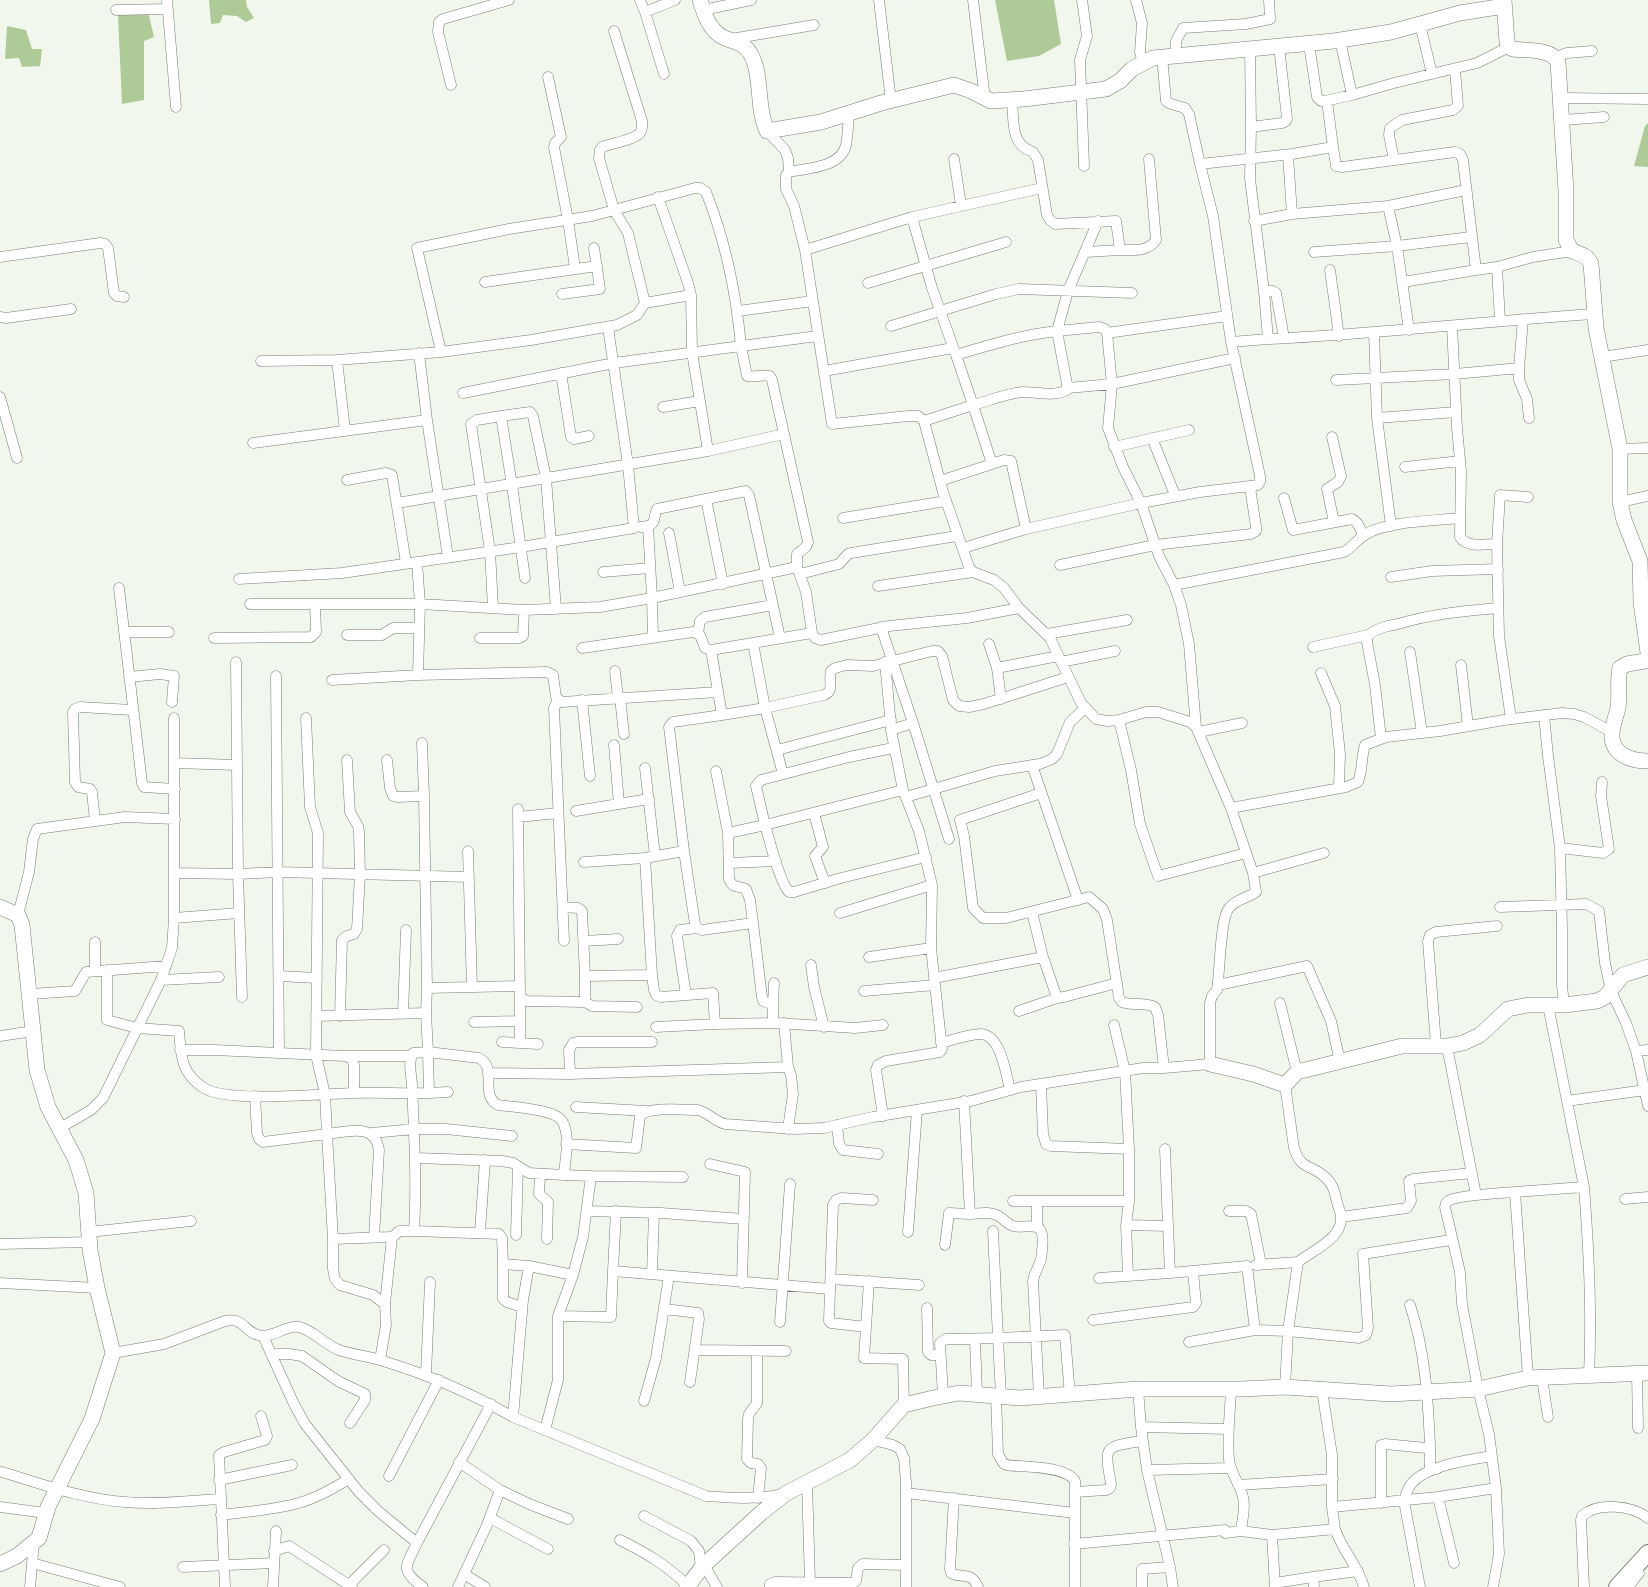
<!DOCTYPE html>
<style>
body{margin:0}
canvas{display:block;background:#f1f7ed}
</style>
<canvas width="1648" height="1587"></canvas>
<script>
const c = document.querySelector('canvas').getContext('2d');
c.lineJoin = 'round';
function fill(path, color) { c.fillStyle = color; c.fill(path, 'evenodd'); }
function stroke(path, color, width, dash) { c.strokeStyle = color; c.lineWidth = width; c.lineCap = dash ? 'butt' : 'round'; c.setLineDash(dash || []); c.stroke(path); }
const water = new Path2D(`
 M209,0H246L247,7L254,18L246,22L237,16L223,15L220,23L211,24Z
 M995,0H1054L1061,44L1039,56L1007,61Z
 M148,11L154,37L144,41V100L122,104L118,15Z
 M7,26L26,30L32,49H42L40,66L22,67L19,58L5,59Z
 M1648,123V167L1634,166L1645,126Z`);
const street = new Path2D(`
 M167,0L176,107
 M640,0L645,12L675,0
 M879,0L891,101
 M973,0L985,99
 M1082,0L1087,36L1080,60L1084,166
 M1136,0L1142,23L1140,52L1143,63
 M116,10L167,9
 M703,10L751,0
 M645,12L664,74
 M1420,24L1432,74
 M614,31L642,121C642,125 643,129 640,133C634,140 612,143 602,147L600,150L599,158L614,210L628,233L645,303L691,295L688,283L658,197
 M731,39L814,25
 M1340,40L1352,95L1394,83L1477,63L1509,47
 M1309,44L1317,97L1321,101H1325L1352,95
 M1250,49L1251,127L1250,179L1264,291L1268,339C1377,334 1486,321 1595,314
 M1176,55V41L1183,28L1246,24L1270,19L1269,0
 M1162,56L1166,101L1171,104L1185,108L1189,114L1200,164L1292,154L1333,147L1336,166L1342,167L1455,152L1460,154L1463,160L1476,270L1497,267L1533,257L1572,251
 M1556,57L1567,53L1592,51
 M548,77L561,137L555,143L554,147L568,220L575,268
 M451,85L438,32L439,22L443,19L509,0
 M1562,98L1648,99
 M1012,100C1014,121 1010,145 1033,152L1038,160L1047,215L1050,220L1055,224L1116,221L1120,250C1133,250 1148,252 1156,240L1149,159
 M1327,101L1333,147
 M1563,120L1604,117
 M1251,127L1282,123L1286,121L1287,118L1279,46
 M1288,155L1292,214L1388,206L1466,190
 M954,159L961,205
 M1394,160L1389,135L1390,128L1402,120L1453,110L1458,106L1455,69
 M1200,164L1213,216L1231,342
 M789,172C807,168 841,168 846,145C848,135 848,124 849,113
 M1388,206L1397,246L1409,330
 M912,217L1042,188
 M1254,221L1292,214
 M805,250L912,217L932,288L956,355
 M1086,252L1120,250
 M1314,252L1397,246L1471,237
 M0,257L100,243L105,244L108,248L114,293L117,296L124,297
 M1497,267L1500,321
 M1330,270L1339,336
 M485,282L597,266
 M1403,282L1476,270
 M868,283L1006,242
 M1264,291H1273L1276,293L1284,338
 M562,294L600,289L594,248
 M738,311L813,301
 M0,317L6,318L71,309
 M1523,319L1519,368V380L1527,399L1529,418
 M891,326L996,294L1019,289L1132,293
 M1452,326L1457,428L1461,471L1460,537C1467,548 1485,544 1497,544
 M1107,333L1227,316
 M1374,333L1377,418
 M441,352L531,340L617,325L637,315L645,303
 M419,353L427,420
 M1602,357L1648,350
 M261,361L337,360
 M824,371L953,348
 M561,373L571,437L574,439L589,436
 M1336,380L1455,374L1519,368
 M1068,388L1112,384L1235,358
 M463,393L614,363L741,346L747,376C754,378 762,374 770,376L772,380L808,542L806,547L797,554V567
 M0,397L17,458
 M663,407L700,401
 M924,421L973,405L956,355C990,345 1021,335 1057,331L1068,291L1098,221
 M345,430L337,360L441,352L417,248L509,229L592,216L695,188H700L706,192C726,242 736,292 741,346L818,336
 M1332,437L1341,476L1338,482L1327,489L1334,522
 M1152,438L1175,495
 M253,443L427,420L448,557
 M1114,447L1189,430
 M1620,449L1648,448
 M708,451L784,434
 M992,464L973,405C989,401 1007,393 1023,392C1037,392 1054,397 1067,390V384L1057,331L1099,327L1105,329L1107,333L1112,384L1108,428L1123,467L1141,503L1159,556L1174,585L1181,605L1189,644L1196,727
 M1405,467L1460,461
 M347,480L386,473L392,475L406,563
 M940,481L1004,460L1011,461L1026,529
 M1284,498L1293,530L1352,519C1359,522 1360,529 1363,536
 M706,499L746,491L749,495L780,638
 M1620,502L1648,496
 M397,503L708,451L692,352L691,295
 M843,518L946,501
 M648,526C657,523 653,516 657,509L706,499L723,584
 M1391,526L1377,418L1456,412
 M641,527L648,526L652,598L653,637
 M669,533L680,592
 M963,548L1026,529L1141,503L1200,492L1258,485L1260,482V476L1231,342L1268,339
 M417,562L420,604L418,675
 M1060,565L1155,545L1251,534L1256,531V527L1250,487
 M603,572L650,568
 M800,574L839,564L848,554L851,553L957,536
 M1391,577L1432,571L1498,569
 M525,578L512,485L501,416L530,412L533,416L546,478L556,609
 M239,579L342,573L521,547L634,528L628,465L608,327
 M1174,585L1344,552C1353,547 1358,538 1368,533C1390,521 1434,521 1460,518
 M878,586L973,572
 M119,588L142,783L144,787L175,789
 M250,604H420L524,610L600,607L652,598L797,567L806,592L812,633L815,638L821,640L889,626L967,618L1019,608
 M493,608L490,551L471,424L477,420L501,416
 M881,627L913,723L891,730L903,790L919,831L932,885L931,948L942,1049L940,1052L886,1061L878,1065L876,1070L883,1116
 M124,632H169
 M698,633L700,621L705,617L773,605
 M812,633L711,650L722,715L765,708L824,695C835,691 828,681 831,671L835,668L847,665L873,666L932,651H938L942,656L953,700L959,706L969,707L984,704L1068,677
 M1047,634L1127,620
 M347,635H382L393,628H419
 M214,638L311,637L316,632L315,604
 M480,638H519L523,636L524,610
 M753,643L765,708L783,774
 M989,644L997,668L1001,699
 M1313,647L1368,635
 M582,648L693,632L700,635L705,648L711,650
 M1410,652L1422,733
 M236,662L238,874L242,997
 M885,662L891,726
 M1061,662L1115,651
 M1461,665L1468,726
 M997,668L1058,656
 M615,671L618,698
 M1321,673L1335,706L1340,754L1339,788
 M276,676L279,1053
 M129,677L160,674L174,676L172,702
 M332,680L418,675L547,672L553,675L556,697L562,702L718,692
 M620,698L624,734
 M558,700L554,708L564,941
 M582,700L590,776
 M1544,715L1548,756L1560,848L1562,929V985L1564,1005
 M1511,719L1499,636L1497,544L1500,495L1528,497
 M1119,720L1131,770L1140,824L1158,876L1246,853
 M913,723L949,839
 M1199,732L1242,723
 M1381,738L1375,685L1367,642L1368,635C1377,628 1387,626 1398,624C1431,614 1464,611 1498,608
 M422,743L424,796L427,988L426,1013L428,1052L479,1058C498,1068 479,1095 498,1105C512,1107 555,1109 562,1121C571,1135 565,1159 564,1175L591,1176L583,1237L573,1275L558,1316V1380L545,1430
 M614,745L619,804
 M777,750L891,720
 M387,760L390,788L393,796L397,797L424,796
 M174,763L237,765
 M1032,765L1078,900
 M645,768L655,856
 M716,771L728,833L729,879C733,889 737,885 746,889L750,900L753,923L702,930L697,928L695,924L684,851L645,858L652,975L654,990L656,995L661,997L713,993L715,1024L777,1023L855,1028L883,1025
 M903,790L765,825C770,841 779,881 789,892H794L841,878L926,857
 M1041,793L960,820L964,836L973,908L983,918H1006L1089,897L1103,909L1107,920L1119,998L1122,1002C1133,1006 1144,1002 1155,1007L1158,1015L1164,1068
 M906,797L995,771L1040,764L1052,759L1057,754L1070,722L1085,708
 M1231,808L1346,787L1358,782C1363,769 1361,757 1365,745L1386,737L1440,731L1504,720L1562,713L1574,714L1584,717L1612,732
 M518,809L520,997L527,1001L585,1002L592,1006L637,1007
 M576,811L649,799
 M814,813L823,847L815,856L825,883
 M518,817L558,813
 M95,821L92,792L90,789L78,787L75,782L73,712L75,709L80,707L132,710
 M728,833L765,825L756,786L761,780L849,757L893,748
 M1560,848L1603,853L1609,849L1601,796L1602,782
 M468,851L472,987
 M684,851L669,727L673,722L722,715
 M584,862L645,858
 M729,863L776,861
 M174,873L238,874L279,872L469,877
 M1253,873L1324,853
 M563,907L578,908L582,911L585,976
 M1500,907L1586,904L1599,911L1605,963L1611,991L1626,1023L1636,1051L1648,1106
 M1032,912L1043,957L1057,998
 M840,913L932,885
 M18,915L29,872L33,839L37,829L125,817L175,819
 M174,918L239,913
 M753,923L762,997L763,1001L773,1005V1023
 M584,941L618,939
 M869,957L931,948
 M811,965L814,987L824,1027
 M107,970V1020L137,1028L179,1031C181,1057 181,1073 204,1088C227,1103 321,1094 352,1093C378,1092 404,1094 429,1093L428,1052L413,1053C408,1061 411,1074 412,1084C414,1133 417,1182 414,1231H399L394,1236L389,1237L333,1239V1269L335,1279L340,1285L373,1295L385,1304L386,1325L380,1360
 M95,971V942
 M279,976L317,978
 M934,978L1043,957
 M161,980L219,977
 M1218,985L1307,966L1331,1021L1340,1062
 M427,988L519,986
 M864,991L935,985
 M30,994L75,991L86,972L166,966
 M686,995L677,936L680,930L697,928
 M585,1002V976L652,975
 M1280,1003L1297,1072
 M773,1005L774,983
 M1548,1005L1567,1101
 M1019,1011L1057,998L1064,997L1117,983
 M403,1014L406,930
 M316,1016L426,1013
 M340,1016L342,940L347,936L354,934L357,929L360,875L359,832L358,826L350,812L347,760
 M474,1022L520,1021
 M784,1023L788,1067L791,1075L793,1094L788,1129
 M1114,1025L1125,1071L1129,1149V1201L1126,1225L1168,1226L1170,1273L1247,1266L1255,1330L1288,1331L1285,1387
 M656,1027L715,1024
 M0,1036L33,1031
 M502,1042L538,1044
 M520,1042V997
 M941,1043C953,1040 969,1034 981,1034C1001,1035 1006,1074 1010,1090
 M1436,1045L1428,941L1430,935L1436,932L1497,926
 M1447,1046L1476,1195
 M180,1050H214L345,1056L352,1059L354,1065V1093
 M1636,1051L1648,1050
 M345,1056H411
 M488,1073L570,1074L788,1067
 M570,1074L569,1050L573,1043L578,1042H652
 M1041,1084L1043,1134L1046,1144L1051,1146L1129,1149
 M1285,1085L1294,1148C1301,1171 1312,1164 1326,1178C1333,1184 1335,1193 1337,1202C1338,1207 1341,1212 1341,1217C1343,1238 1312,1251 1298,1262L1288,1331L1359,1338L1366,1335L1368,1328L1363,1254L1451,1240
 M429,1093L448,1092
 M255,1096L257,1133L259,1139L263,1142L327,1134L325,1094L316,1055L318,833L310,807L306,718
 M964,1101L970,1214C980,1213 992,1211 1000,1217C1005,1220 1007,1224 1013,1226C1020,1228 1029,1225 1036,1227C1046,1229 1042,1251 1041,1259C1039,1267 1034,1273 1033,1281L1039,1397
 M576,1107L646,1111
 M837,1125L839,1144L843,1150L878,1154
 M60,1128L91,1110L103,1098L161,980L172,948L174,918V718
 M372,1133L414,1129H446L512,1136
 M566,1144L636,1148L640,1116C648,1106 685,1110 698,1110C709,1113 714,1121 725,1124L794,1129L824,1128L873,1117L971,1101L1021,1087L1143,1068H1164L1210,1064V1003L1212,996L1217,990C1220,973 1220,918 1229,908C1236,899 1248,898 1256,892L1253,873L1231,808L1196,727L1190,722L1158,712H1146L1119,720L1107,721L1096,719L1081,703L1050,638L1019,608L1004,588L994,580L973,572L969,567L943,492L924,421L918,416H908L832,424L805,250L794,206L786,189V175L789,172L788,158L785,150L767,131
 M1165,1149L1168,1226
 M415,1158L502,1161L513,1163L529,1173L564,1175
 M710,1164L745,1172L742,1283
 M540,1175L539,1194L548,1202L547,1239
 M591,1176L683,1177
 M1584,1187L1567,1101L1645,1090
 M1625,1199L1648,1197
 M1013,1201H1129
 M1037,1201V1227
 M587,1211L661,1213L744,1219
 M1229,1211H1246L1251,1214L1261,1264
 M1341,1217L1407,1208L1411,1201L1409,1181L1413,1179L1472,1173
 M1126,1225L1128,1276
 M414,1231L499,1234L502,1238L503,1264L529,1266
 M89,1232L191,1221
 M480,1232L485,1160
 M908,1232L917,1110
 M516,1235L518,1166
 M333,1239L327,1134C348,1132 375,1122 379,1150L374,1237
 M0,1244L90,1242
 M945,1245L949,1213L970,1214
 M503,1264V1299L507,1302L522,1307
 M1256,1265L1298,1262
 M613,1271L616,1211
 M652,1274L654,1213
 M1099,1278L1170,1273
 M831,1279L919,1285
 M869,1281L864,1358L903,1359L904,1405
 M0,1283L97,1288
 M830,1289L833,1205L836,1200L842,1198L873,1200
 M385,1304L392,1237
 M927,1308L928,1352L931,1355H940
 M664,1309L698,1313L699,1319L690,1382
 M558,1316L611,1317L613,1271L830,1289L829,1321L831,1323L866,1327
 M1093,1320L1193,1307L1196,1303L1193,1272
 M780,1322L790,1184
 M263,1336L294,1404L305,1424L359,1492L378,1511L417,1543L491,1404
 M975,1339L977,1394
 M1189,1342L1255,1330
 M695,1350L786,1351
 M757,1351V1403L749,1414L748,1419L747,1459L751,1463L758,1464L761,1468L758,1498
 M113,1353L164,1344L225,1321C244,1317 243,1331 258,1335C272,1339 285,1325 299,1327C313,1330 325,1345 339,1350C353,1355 369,1356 383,1361C429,1375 471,1393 513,1417L706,1496C732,1498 756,1500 782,1494
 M271,1354H289L302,1356L338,1381L365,1394V1400L350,1423
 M426,1374L430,1282
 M1637,1374L1638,1428
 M1528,1378L1515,1192L1584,1187C1589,1250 1592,1312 1589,1375
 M1542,1378L1548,1417
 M1138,1389L1141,1427L1147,1470L1170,1567L1173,1587
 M1231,1389C1230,1413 1227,1437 1229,1460C1231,1474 1240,1484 1243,1497C1246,1508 1242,1520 1241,1531L1272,1535L1275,1587
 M996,1395L998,1454C1000,1457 1001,1461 1004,1464C1008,1466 1015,1466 1020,1466C1035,1467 1067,1468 1075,1481V1587
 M943,1396L940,1343L946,1339L998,1338L993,1231
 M1001,1396L998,1338L1065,1335L1070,1396
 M644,1401L656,1358L669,1276
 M513,1417L523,1300L529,1266L573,1275
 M1141,1427L1228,1429
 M873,1440L893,1445L900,1449L904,1458L906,1482V1587
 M1430,1447V1467L1437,1469
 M1147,1470L1231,1468
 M2,1472C42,1484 83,1499 125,1502C156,1505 188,1501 220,1499
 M389,1476L439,1380
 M219,1480L292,1465
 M807,1482L810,1583
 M1238,1485L1333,1479
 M1496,1488L1489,1434L1478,1389L1462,1304L1460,1272L1445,1207C1446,1204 1445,1203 1448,1201C1457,1195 1502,1193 1515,1192
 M500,1490L529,1504L568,1519
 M1075,1492L1106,1490L1110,1488L1111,1484C1104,1445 1104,1447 1142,1441
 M906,1493L1075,1513
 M1438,1497L1454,1563
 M954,1498L950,1569L951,1573C963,1579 971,1571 978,1587
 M1381,1503V1445L1385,1444L1426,1448L1430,1445C1428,1398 1425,1350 1410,1305
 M0,1507L46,1513
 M1332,1507L1438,1497L1496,1488L1499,1554L1493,1587
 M221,1515C246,1512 271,1510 295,1504C315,1499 332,1489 349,1479
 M644,1516L691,1541L699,1551L701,1569
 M490,1518L548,1549
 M1335,1529C1342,1550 1358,1566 1364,1587
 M1272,1535L1335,1529L1332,1507V1455L1322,1390
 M620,1540C648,1554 665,1564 688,1586
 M417,1543C406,1566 399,1570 423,1587
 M1074,1544L1225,1530V1533L1241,1531
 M274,1551L289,1546L352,1587
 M32,1563L120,1587
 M704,1565L717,1587
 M183,1567L274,1563
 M464,1574L485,1587
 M1313,1577L1358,1571
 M1275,1583L1313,1577L1314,1587
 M349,1585L384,1550
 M30,1587L34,1542
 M225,1587L219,1455L224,1452L265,1440L267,1436L261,1416
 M273,1587L276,1531
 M458,1587L487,1525L500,1490L459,1462
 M770,1587V1584L775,1582L853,1583L856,1581L858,1568L863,1564L906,1565
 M1142,1587V1569L1170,1567
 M1420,1587L1404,1501C1406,1494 1407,1489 1412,1483C1428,1465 1469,1460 1492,1456
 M1584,1587L1581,1520L1582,1516C1598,1501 1633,1506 1648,1518
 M1628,1587L1639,1573`);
const secondary = new Path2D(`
 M700,0C704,13 709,29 721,36C732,43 741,39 750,53C763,74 756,108 767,131L821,122L881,103L954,85L971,91L991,101L1024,99L1106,89L1120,81L1132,69L1153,58L1334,41L1391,32L1460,13L1504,6
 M1504,0L1507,42L1509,47L1513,49C1527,51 1551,48 1558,62L1566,191V240L1572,251C1580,254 1587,255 1591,264L1596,328L1620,449V502L1624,520L1640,561L1641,602L1648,653
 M1648,656L1645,661L1627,664L1620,668C1617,681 1620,695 1618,708C1616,717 1611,728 1612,738C1614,756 1633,761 1648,761
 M0,907L18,915L22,925L37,1070L48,1107L76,1160L86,1193L90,1250L97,1288L113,1353L92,1419L48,1507L39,1538L17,1556L0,1564
 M1210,1064L1253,1074L1285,1085L1297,1072L1402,1046H1447L1463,1043L1480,1035L1508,1009L1528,1005H1564L1597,1001L1605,997L1623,975L1648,967
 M687,1587L704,1565L761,1513L785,1494L850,1460L873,1440L904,1405L933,1398L959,1393L1020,1398L1138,1389H1241L1285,1387L1391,1394L1478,1389L1528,1378L1648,1373`);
const primary = new Path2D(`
 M1617,1587L1648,1553`);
fill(water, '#adca97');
stroke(street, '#777d74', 11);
stroke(secondary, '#777d74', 16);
stroke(primary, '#777d74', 18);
stroke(street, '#fff', 10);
stroke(secondary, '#fff', 15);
stroke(primary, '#fff', 16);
</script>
